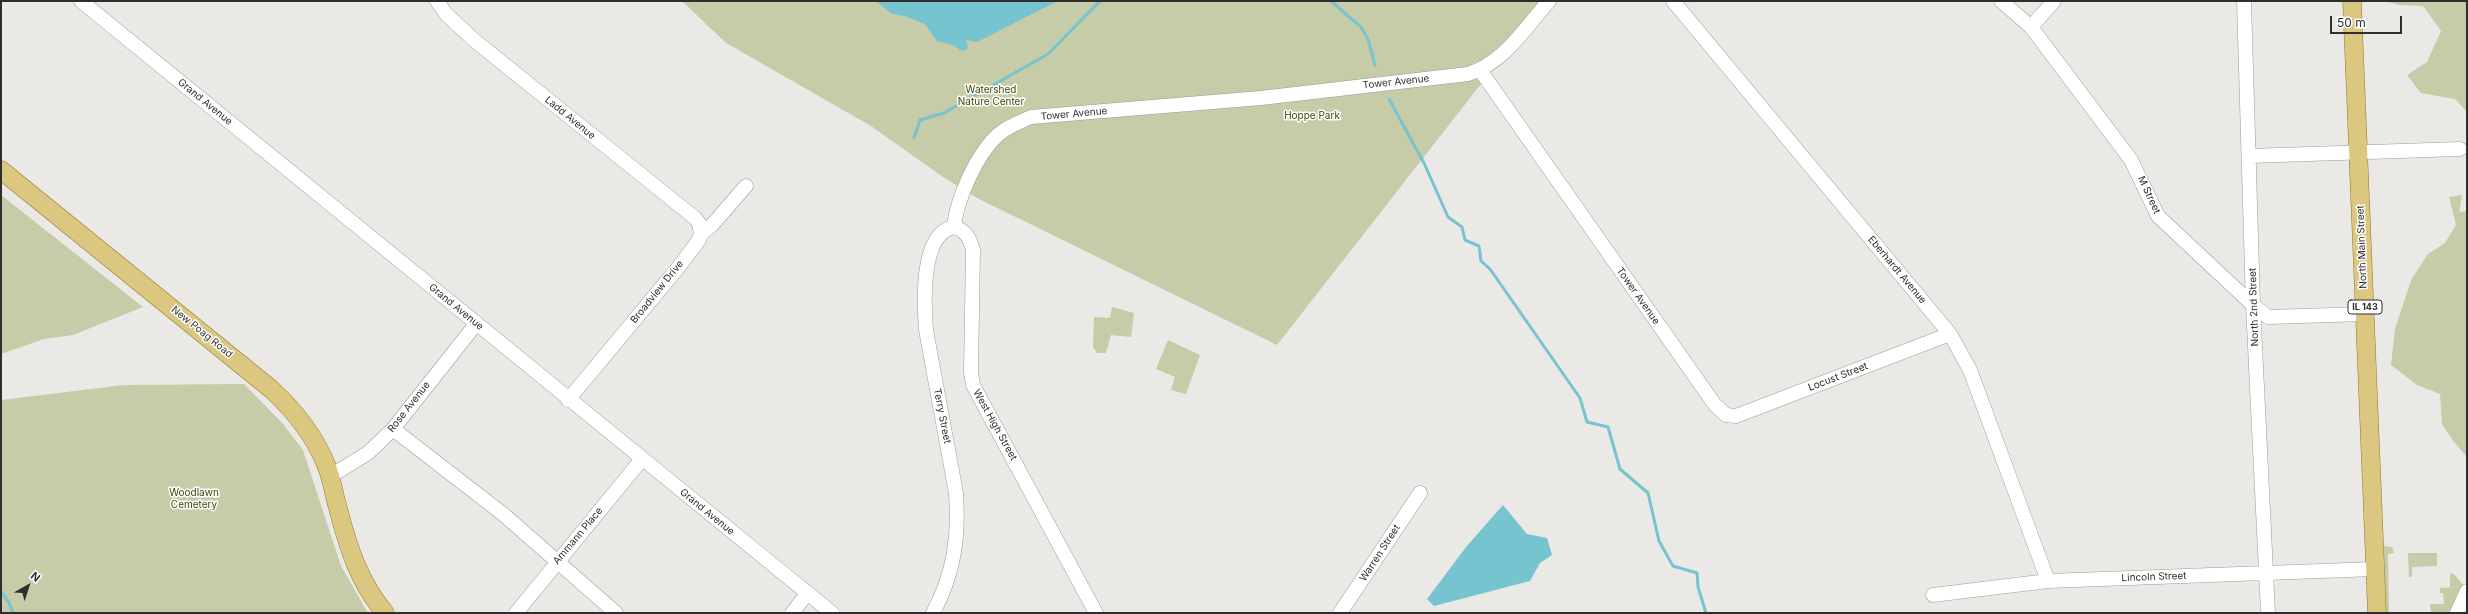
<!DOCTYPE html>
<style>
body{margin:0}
#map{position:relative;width:2468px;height:614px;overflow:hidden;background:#ebe9e6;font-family:Inter,sans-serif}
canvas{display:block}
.frame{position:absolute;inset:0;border:2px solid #2f2e2d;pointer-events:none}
.north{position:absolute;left:8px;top:566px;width:40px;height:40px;-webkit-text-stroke:3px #fff;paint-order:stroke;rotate:39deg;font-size:11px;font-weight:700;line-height:16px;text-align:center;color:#2f2e2d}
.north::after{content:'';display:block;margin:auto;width:14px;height:18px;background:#2f2e2d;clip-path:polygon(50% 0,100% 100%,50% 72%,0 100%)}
.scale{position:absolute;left:2330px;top:16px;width:72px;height:18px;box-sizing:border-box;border:2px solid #2f2e2d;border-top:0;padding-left:5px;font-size:12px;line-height:14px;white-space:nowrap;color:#2f2e2d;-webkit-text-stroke:3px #fff;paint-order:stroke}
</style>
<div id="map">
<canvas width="2468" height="614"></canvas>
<div class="frame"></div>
<div class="north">N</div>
<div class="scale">50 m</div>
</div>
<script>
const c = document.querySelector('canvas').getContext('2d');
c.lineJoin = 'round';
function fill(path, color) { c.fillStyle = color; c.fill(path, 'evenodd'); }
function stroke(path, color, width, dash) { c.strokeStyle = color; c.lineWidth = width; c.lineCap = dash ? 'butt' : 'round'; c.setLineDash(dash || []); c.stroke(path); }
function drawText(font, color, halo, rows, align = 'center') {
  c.font = font + ' Inter,sans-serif'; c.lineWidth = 3; c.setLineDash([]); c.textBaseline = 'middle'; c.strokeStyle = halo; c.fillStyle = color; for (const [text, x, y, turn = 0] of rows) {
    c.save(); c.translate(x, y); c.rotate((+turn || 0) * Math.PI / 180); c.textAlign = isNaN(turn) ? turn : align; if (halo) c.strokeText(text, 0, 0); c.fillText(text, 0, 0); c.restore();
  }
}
const green = new Path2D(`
 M682,1H1551L1477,89L1277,345L977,198L943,177L871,126L726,43Z
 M2384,1H2467V112L2455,99L2421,93L2407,75L2427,62L2441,31L2423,6L2399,5Z
 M1,195L143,307L73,335L44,339L1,354Z
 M2462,195L2459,212L2467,211V457L2454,442L2442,424L2440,394L2417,385L2391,365L2395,329L2411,280L2428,254L2445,243L2456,225L2449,197Z
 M1112,307L1134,313L1131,337L1111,335L1106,353H1097L1093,347L1094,317L1110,318Z
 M1168,340L1200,355L1186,394L1171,390L1175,377L1156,369Z
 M244,384L283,424L303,450L341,566L368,613H1V400L124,385Z
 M2384,546L2392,547L2394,553L2388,554L2389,613H2385Z
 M2408,553H2437V566L2412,567V577H2409Z
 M2450,573L2454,574L2464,586L2452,613H2428H2431L2430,604H2444L2443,593H2440V588L2455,587H2450Z`);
const water = new Path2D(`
 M876,1H1058L977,42L966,40L968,48L962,51L953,45L937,41L925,24L905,16L892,14Z
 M1503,505L1527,534L1547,538L1552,555L1540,563L1530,581L1434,606L1427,599L1466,547Z`);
const stream = new Path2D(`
 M1331,1L1361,27L1368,39L1375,65
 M1389,99L1424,163L1448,217L1462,227L1465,240L1479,246L1481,261L1490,269L1580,398L1587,422L1608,427L1620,469L1648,493L1659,541L1673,566L1697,573L1698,587L1706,613
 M914,138L920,120L944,113L1048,54L1100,1
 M1,591L9,603L13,613`);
const minor = new Path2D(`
 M81,1L832,613
 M437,1L446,14L474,40L695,218L699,223L701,234
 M1673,1L1950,334L1970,370L2048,581
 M2001,1L2031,27L2131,160L2158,216L2253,305L2268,317L2365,314
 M2244,1L2253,305L2268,613
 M2031,27L2054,1
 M1480,70L1715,405L1726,415L1736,416L1950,334
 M2249,156L2460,149
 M954,227C957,198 977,153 999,134C1008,126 1020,122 1031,117L1261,98L1468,74C1504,63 1525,28 1549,1
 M568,400L677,269L699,240L701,234L712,225L746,186
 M393,429L503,514L616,613
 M329,477L368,453L393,429L476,324
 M1933,595L2048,581L2375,569
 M516,613L642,459
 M792,613L807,594
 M933,613C954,574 959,537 956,493L926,330C924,304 920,233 954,227C966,230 970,239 973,250L971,372L973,385L1096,613
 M1340,613L1420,493
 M2457,613L2467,591`);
const major = new Path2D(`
 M2352,1L2377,613
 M1,170L271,389C295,411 315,436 327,467C332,480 334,495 338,508C348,547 359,582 385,613`);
const shields = [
 [2365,307,34]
];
const shieldNames = [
 ["IL 143",2365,307]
];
const streetNames = [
 ["Tower Avenue",1396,82,-6],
 ["Grand Avenue",205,102,39],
 ["Tower Avenue",1074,114,-5],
 ["Ladd Avenue",570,118,39],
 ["M Street",2149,195,65],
 ["North Main Street",2362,247,-92],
 ["Eberhardt Avenue",1897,270,50],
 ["Broadview Drive",657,292,-51],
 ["Tower Avenue",1638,296,55],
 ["Grand Avenue",456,307,39],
 ["North 2nd Street",2254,307,-92],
 ["New Poag Road",202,332,39],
 ["Locust Street",1838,377,-21],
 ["Rose Avenue",409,407,-52],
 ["Terry Street",942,416,79],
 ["West High Street",995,425,61],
 ["Grand Avenue",707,512,39],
 ["Ammann Place",578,536,-50],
 ["Warren Street",1380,553,-57],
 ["Lincoln Street",2154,577,-2]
];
const parkNames = [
 ["Watershed",991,90],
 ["Nature Center",991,102],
 ["Hoppe Park",1312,116],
 ["Woodlawn",194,493],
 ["Cemetery",194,505]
];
fill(green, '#c5cca7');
fill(water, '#76c4cf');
stroke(stream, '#76c4cf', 3);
stroke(minor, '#9c9b98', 15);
stroke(major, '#90792c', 19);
stroke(minor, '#fff', 14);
stroke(major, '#dcc780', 18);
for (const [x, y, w] of shields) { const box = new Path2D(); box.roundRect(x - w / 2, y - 7, w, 14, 3); c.fillStyle = '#fff'; c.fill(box); stroke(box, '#2f2e2d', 1); }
drawText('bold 9px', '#2f2e2d', null, shieldNames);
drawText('10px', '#2f2e2d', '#fff', streetNames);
drawText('10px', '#404700', '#fff', parkNames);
</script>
